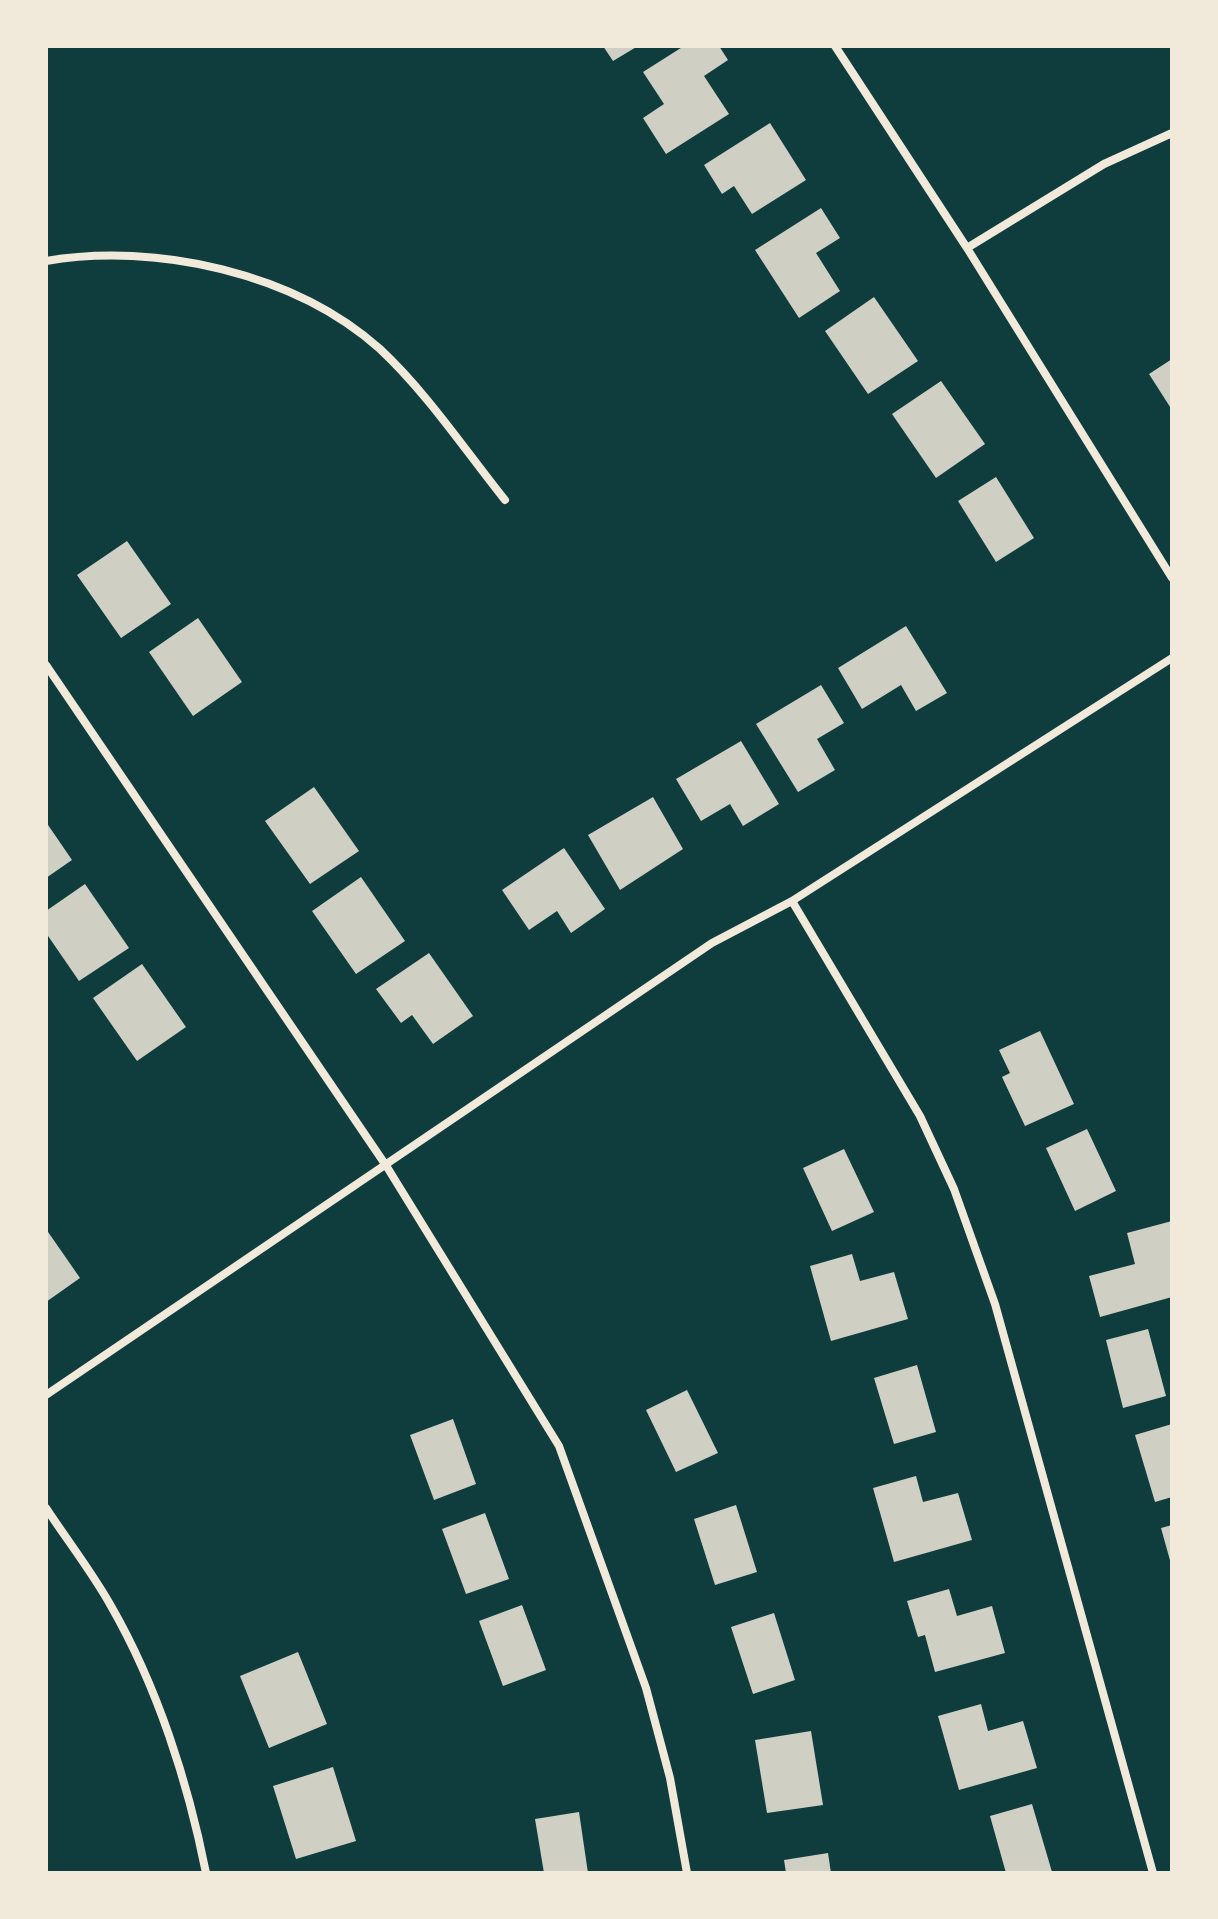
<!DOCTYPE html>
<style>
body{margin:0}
#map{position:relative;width:1218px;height:1919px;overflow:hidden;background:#0f3d3e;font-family:"PT Sans",sans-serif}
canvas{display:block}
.frame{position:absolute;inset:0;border:48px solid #f1e9da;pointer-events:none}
</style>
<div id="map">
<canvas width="1218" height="1919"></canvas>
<div class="frame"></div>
</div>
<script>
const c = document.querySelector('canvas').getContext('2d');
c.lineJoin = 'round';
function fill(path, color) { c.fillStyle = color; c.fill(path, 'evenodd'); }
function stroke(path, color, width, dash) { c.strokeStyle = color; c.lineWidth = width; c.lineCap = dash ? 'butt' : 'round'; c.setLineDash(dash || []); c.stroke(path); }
const building = new Path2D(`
 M603,46H638L613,61Z
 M684,46H719L728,60L704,76L729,114L666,154L643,118L664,104L643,72Z
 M770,123L806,180L752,214L734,186L722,194L704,165Z
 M821,208L840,238L816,253L840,291L799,318L755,250Z
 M874,297L918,361L868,394L825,331Z
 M1172,359V410L1149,374Z
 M941,381L985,444L936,478L892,414Z
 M996,477L1034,538L996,562L958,501Z
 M127,541L171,604L121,638L77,575Z
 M198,618L242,682L193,716L149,652Z
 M906,626L947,693L916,711L901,685L862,709L838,668Z
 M821,685L844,723L817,739L835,770L798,792L756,724Z
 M741,741L779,804L743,826L730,804L701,821L676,779Z
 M314,787L359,851L310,884L265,821Z
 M653,797L683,849L620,890L588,835Z
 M46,822L72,860L46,878Z
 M564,848L605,909L571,933L557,911L529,930L502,890Z
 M361,877L405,941L356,974L312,911Z
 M85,884L129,948L79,981L46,933V911Z
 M429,953L473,1016L433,1044L412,1015L401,1023L376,989Z
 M142,964L186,1027L137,1061L93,998Z
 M1040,1031L1074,1104L1025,1126L1002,1077L1010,1073L999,1050Z
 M1087,1129L1116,1191L1075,1211L1046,1148Z
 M844,1149L874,1212L832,1231L803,1168Z
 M1172,1221V1297L1100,1317L1089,1276L1135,1264L1127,1233Z
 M46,1229L80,1278L46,1302Z
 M852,1254L860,1281L894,1272L908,1319L831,1341L810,1266Z
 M1148,1329L1166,1396L1123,1408L1106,1340Z
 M917,1365L936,1432L894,1444L874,1378Z
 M687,1390L718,1453L676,1472L646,1410Z
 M453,1419L476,1484L434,1500L410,1435Z
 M1172,1424V1497L1155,1502L1135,1435Z
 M916,1476L923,1502L958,1493L972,1540L894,1562L873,1488Z
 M736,1505L757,1572L715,1585L694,1519Z
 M485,1513L509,1579L466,1594L442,1529Z
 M1172,1525V1564H1171L1161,1528Z
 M949,1589L957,1616L992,1606L1005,1653L935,1672L925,1635L918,1637L907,1601Z
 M522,1605L546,1670L503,1686L479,1621Z
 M774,1613L795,1680L753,1694L731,1627Z
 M298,1652L327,1724L269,1748L240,1676Z
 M981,1704L988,1731L1023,1721L1037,1768L959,1790L938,1716Z
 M811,1731L823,1805L767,1813L755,1740Z
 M333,1767L356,1841L296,1859L273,1786Z
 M1032,1804L1052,1872L1006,1873L990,1816Z
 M579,1812L588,1873H544L535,1819Z
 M828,1853L831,1873H786L784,1860Z`);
const minor = new Path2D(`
 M835,46L967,248L1172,578
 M967,248L1104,164L1172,133
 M46,261C156,242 295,273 380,349C427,393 465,450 505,500
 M46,665L387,1167L559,1446L646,1688L670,1778L687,1873
 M792,901L920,1116L954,1189L995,1304L1153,1873
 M46,1395L712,943L792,901L1172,658
 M46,1508C67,1540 92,1572 111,1606C157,1686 188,1782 206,1873`);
fill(building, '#cfcfc3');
stroke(minor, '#f1e9da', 8);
</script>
